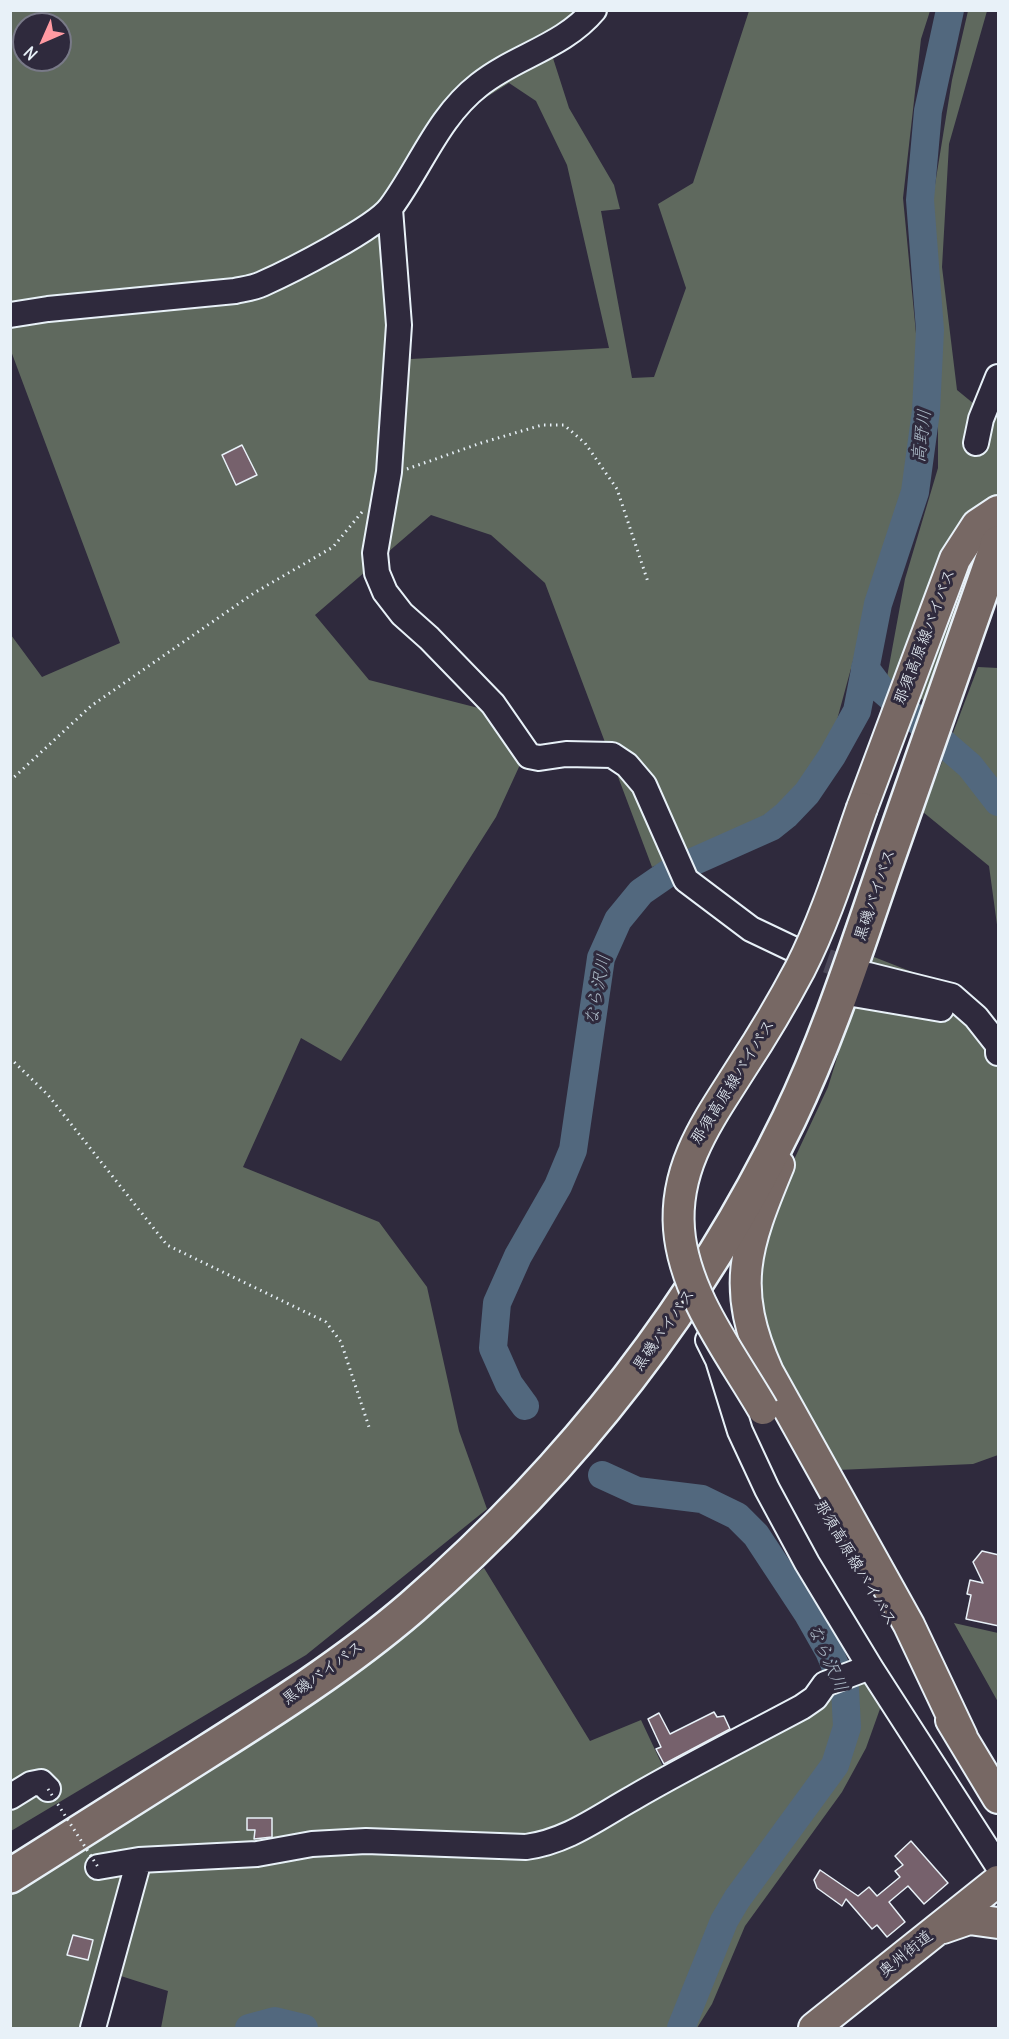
<!DOCTYPE html>
<meta charset="utf-8">
<style>
body{margin:0}
#map{position:relative;width:1009px;height:2039px;overflow:hidden;background:#2f2a3d;font-family:Delius,sans-serif}
canvas{display:block}
.frame{position:absolute;inset:0;border:12px solid #e8f1f8;pointer-events:none}
.north{position:absolute;left:12px;top:12px;width:60px;height:60px;box-sizing:border-box;background:#2f2a3d;border:2px solid #797a88;border-radius:50%;rotate:225deg;font-size:16px;font-weight:700;line-height:24px;text-align:center;color:#e8f1f8}
.north::after{content:'';display:block;margin:auto;width:21px;height:27px;background:#ff9aa2;clip-path:polygon(50% 0,100% 100%,50% 72%,0 100%)}
</style>
<div id="map">
<canvas width="1009" height="2039"></canvas>
<div class="frame"></div>
<div class="north">N</div>
</div>
<script>
const c = document.querySelector('canvas').getContext('2d');
c.lineJoin = 'round';
function fill(path, color) { c.fillStyle = color; c.fill(path, 'evenodd'); }
function stroke(path, color, width, dash) { c.strokeStyle = color; c.lineWidth = width; c.lineCap = dash ? 'butt' : 'round'; c.setLineDash(dash || []); c.stroke(path); }
function drawText(font, color, halo, rows, align = 'center') {
  c.font = font + ' Delius,"Klee One",sans-serif'; c.lineWidth = 6; c.setLineDash([]); c.textBaseline = 'middle'; c.strokeStyle = halo; c.fillStyle = color; for (const [text, x, y, turn = 0] of rows) {
    c.save(); c.translate(x, y); c.rotate((+turn || 0) * Math.PI / 180); c.textAlign = isNaN(turn) ? turn : align; if (halo) c.strokeText(text, 0, 0); c.fillText(text, 0, 0); c.restore();
  }
}
const green = new Path2D(`
 M11,11H603L552,55L569,108L614,185L620,209L601,211L632,378L654,377L686,288L658,204L693,183L749,11H930L921,39L903,198L917,344L908,478L872,591L831,742L781,805L735,833L652,867L545,583L491,535L431,515L315,615L369,680L494,712L524,756L496,817L341,1061L301,1038L243,1167L379,1222L427,1287L459,1431L487,1509L306,1655L11,1831V635L42,677L120,643L11,351ZM24,24H60V60H24ZM509,83L536,101L567,165L609,348L411,359L403,205L466,110Z
 M968,11H987L949,144L942,267L957,390L990,417L998,402V498L926,702L887,677L905,579L938,468V355L929,275L933,197L952,80Z
 M978,667L998,668V932L989,866L923,812Z
 M874,957L956,989L998,1030V1455L973,1464L838,1470L765,1341L754,1283L770,1211L828,1087L854,1003Z
 M484,1568L590,1741L641,1720L665,1771L805,1695L824,1673L856,1657L881,1706L866,1748L842,1792L745,1926L712,2004L697,2028H161L168,1991L102,1970L86,2028H11V1894L272,1732Z
 M954,1623L998,1633V1702Z`);
const river = new Path2D(`
 M865,668L880,688L970,766L998,802
 M525,1406L509,1384L493,1348L497,1303L518,1256L558,1186L573,1150L601,958L618,920L641,892L670,872L771,827L786,815L807,793L832,756L857,711L878,604L915,492L926,411L930,330L920,200L928,111L950,10
 M602,1475L637,1491L702,1499L737,1516L756,1535L808,1614L829,1651L845,1689L847,1727L835,1765L737,1899L724,1921L681,2028
 M249,2028L275,2021L304,2028`);
const building = new Path2D(`
 M242,445L257,475L236,485L222,455Z
 M982,1551L999,1555V1626L966,1619L971,1595L967,1594L970,1580L983,1583L973,1562Z
 M714,1712L717,1717L724,1716L730,1729L664,1764L656,1749L661,1747L648,1719L659,1713L670,1734Z
 M247,1818H272V1837L254,1839L255,1830H247Z
 M911,1841L948,1883L924,1904L908,1886L889,1902L905,1922L887,1937L877,1925L872,1929L846,1899L842,1906L817,1888L814,1880L820,1870L858,1896L869,1887L877,1896L900,1877L895,1871L903,1865L895,1856Z
 M73,1935L93,1940L88,1960L67,1955Z`);
const minorTunnel = new Path2D(`
 M793,949L865,974`);
const path = new Path2D(`
 M407,469L481,443L542,425H564L585,443L617,489L648,582
 M10,781L91,706L254,593L333,547L362,512
 M10,1058L48,1095L167,1245L326,1322L341,1342L369,1427`);
const minor = new Path2D(`
 M390,209L399,325L389,472L375,553L377,573L385,592L402,614L429,638L493,704L529,756L539,758L566,754L612,755L627,765L644,785L686,880L751,929L793,949
 M10,315L48,309L235,291C244,289 254,288 262,284C289,272 376,228 391,207C421,166 438,117 479,85C515,56 563,47 594,10
 M976,443L981,419L998,377
 M868,975L952,996L976,1017L998,1045V1053
 M841,992L941,1009
 M708,1340L718,1360L740,1431L767,1489L807,1563L870,1667L998,1866
 M10,1797L31,1784L41,1782L48,1789
 M98,1867L139,1860L257,1854L312,1844L366,1841L526,1847C568,1841 597,1818 633,1798C688,1766 746,1737 802,1707L815,1698L825,1684L870,1667
 M93,2028L139,1860`);
const major = new Path2D(`
 M862,808L955,559L977,525L998,511
 M779,1165C745,1247 730,1287 768,1372L909,1625L962,1737
 M951,1720L998,1798
 M943,1928L969,1919L998,1923
 M814,2028L998,1881`);
const highway = new Path2D(`
 M10,1876C74,1836 137,1796 200,1756C273,1710 347,1663 412,1607C569,1470 698,1307 789,1119C828,1038 855,953 884,869C922,760 960,651 998,543`);
const pathBridge = new Path2D(`
 M48,1789L98,1867`);
const majorBridge = new Path2D(`
 M763,1409C731,1354 684,1294 679,1229C674,1165 710,1118 742,1067C763,1035 782,1003 800,969C826,918 843,862 862,808`);
const streetNames = [
 ["那須高原線バイパス",925,637,-69],
 ["黒磯バイパス",875,895,-71],
 ["那須高原線バイパス",733,1082,-58],
 ["黒磯バイパス",664,1330,-55],
 ["那須高原線バイパス",855,1563,59],
 ["黒磯バイパス",323,1673,-36],
 ["奥州街道",906,1954,-39]
];
const waterNames = [
 ["高野川",922,436,-83],
 ["なら沢川",598,990,-79],
 ["なら沢川",827,1658,66]
];
fill(green, '#5f695e');
stroke(river, '#52687e', 28);
fill(building, '#76616c');
stroke(building, '#e8f1f8', 1.5);
stroke(minorTunnel, '#4b4859', 24, [24, 12]);
stroke(minor, '#e8f1f8', 28);
stroke(major, '#e8f1f8', 34);
stroke(highway, '#e8f1f8', 38);
stroke(path, '#e8f1f8', 3, [1.5, 4.5]);
stroke(minor, '#2f2a3d', 24);
stroke(major, '#776864', 30);
stroke(highway, '#776864', 33);
stroke(majorBridge, '#e8f1f8', 34, []);
stroke(pathBridge, '#e8f1f8', 3, [1.5, 4.5]);
stroke(majorBridge, '#776864', 30);
drawText('16px', '#e8f1f8', '#2f2a3d', streetNames);
drawText('italic 18px', '#acbac7', '#2f2a3d', waterNames);
</script>
